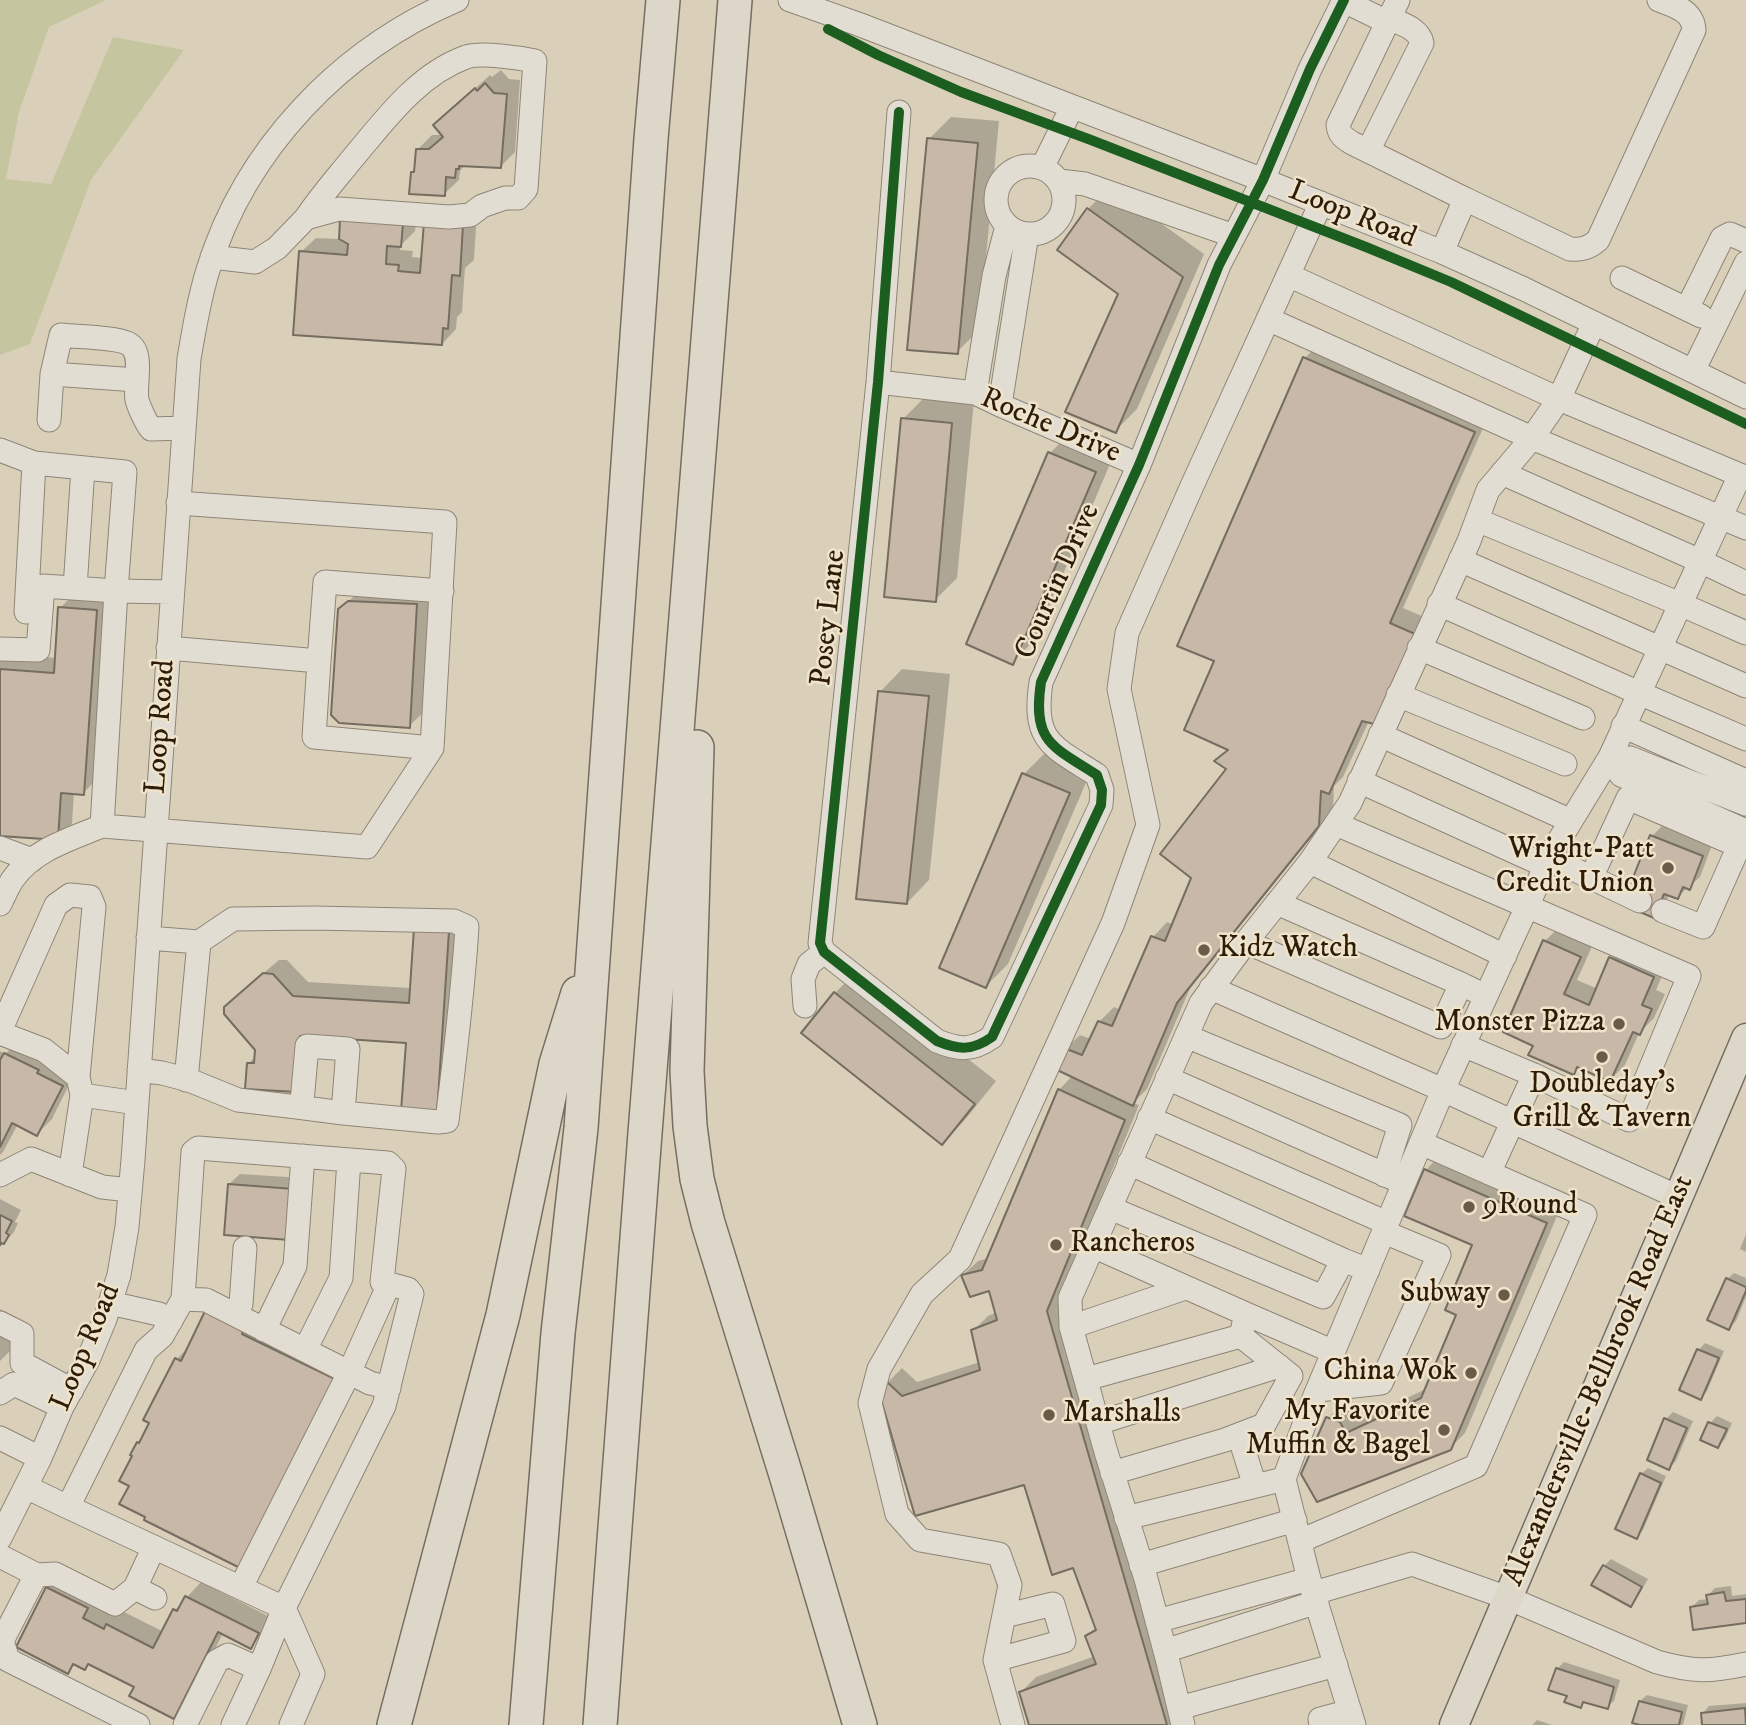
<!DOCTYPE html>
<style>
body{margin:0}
canvas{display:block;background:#dad0ba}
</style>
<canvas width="1746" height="1725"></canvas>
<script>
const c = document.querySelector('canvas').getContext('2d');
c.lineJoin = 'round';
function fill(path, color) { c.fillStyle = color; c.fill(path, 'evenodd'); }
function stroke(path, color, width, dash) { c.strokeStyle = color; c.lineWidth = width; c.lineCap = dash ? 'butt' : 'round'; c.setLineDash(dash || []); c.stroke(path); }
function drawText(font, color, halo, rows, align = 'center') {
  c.font = font + ' "IM FELL DW Pica",serif'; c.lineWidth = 5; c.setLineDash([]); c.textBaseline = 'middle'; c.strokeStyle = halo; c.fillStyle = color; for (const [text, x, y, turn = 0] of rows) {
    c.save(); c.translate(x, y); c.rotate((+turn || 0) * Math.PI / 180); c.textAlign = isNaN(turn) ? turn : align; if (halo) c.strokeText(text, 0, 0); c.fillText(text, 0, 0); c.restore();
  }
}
const green = new Path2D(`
 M0,0H106L49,27L19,112L6,179L51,184L113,37L184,50L91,180L30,344L0,355Z`);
const shadow = new Path2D(`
 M501,70L509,79L520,80L515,152L500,167L466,164L460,171L459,180L444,194L412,173L416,168L418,149L432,135H444L450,111L490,75L492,77Z
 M951,117L999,121L979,330L957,352L929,139Z
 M1110,187L1204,254L1137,409L1115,431L1120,294L1060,249L1088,209Z
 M417,210L415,231L400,246V250L413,251L412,257L423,258L477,211L474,260L465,268L462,312L457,317L456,329L442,344L301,252L316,238L341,239Z
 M1319,343L1488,417L1403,608L1429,619L1369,721L1343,777L1334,786L1333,810L1191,986L1147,1089L1133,1103L1139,1105L1061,1295L1186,1725H1031L1021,1692L1036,1677L1095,1656L1087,1636L1097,1626L1074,1565L1025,1483L882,1396L888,1382L902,1368L917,1382L980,1362L973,1331L988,1316L997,1312L990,1289L963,1275L978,1261L989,1258L1059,1090L1073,1075L1065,1049L1080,1035L1091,1039L1099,1022L1114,1007L1121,1010L1153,937L1167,922L1174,925L1193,878L1228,769L1229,749L1216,660L1305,358Z
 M925,397L974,401L957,578L935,600L903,419Z
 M1072,431L1116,450L1035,640L1012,662L968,643L1050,453Z
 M431,590L424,712L409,726L340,610L355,595Z
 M75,593L111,596L98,778L83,793L74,792L72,824L57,838L0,834V654L57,658L60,608Z
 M902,669L950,674L929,880L907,903L880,692Z
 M1046,752L1091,771L1008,964L986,986L1024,774Z
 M1662,826L1712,845L1700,877L1677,897L1669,894L1665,905L1653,886L1652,836Z
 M431,914L463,916L451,1098L436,1112L408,1041L312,1035L309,1076L248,1064L257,1055L241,992L279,960H287L308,982L411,988Z
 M1559,927L1594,942L1577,980L1598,989L1611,958L1625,944L1668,962L1656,990L1665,994L1654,1018L1639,1033L1625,1065L1610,1080L1580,1066L1573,1073L1535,1045L1545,941Z
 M857,971L996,1081L964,1121L942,1143L803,1033L835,993Z
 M20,1039L76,1071L52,1119L37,1134L18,1124L3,1152L0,1155V1051L5,1054Z
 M1440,1155L1560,1209L1465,1433L1450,1448L1317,1500L1328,1418L1343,1403L1355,1407L1361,1419L1426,1389L1458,1314L1474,1244L1426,1170Z
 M240,1174L304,1178L300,1228L229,1184Z
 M0,1199L21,1210L15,1222L18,1223L14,1232L0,1247Z
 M1746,1234V1252L1740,1249Z
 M1734,1273L1746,1278V1297L1736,1321L1729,1328L1727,1279Z
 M0,1309L18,1318L8,1337L16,1341L11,1350L0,1361Z
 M206,1312L350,1366L255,1552L131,1485L133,1455L139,1443L144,1438L177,1359L190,1345Z
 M1705,1343L1724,1351L1707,1391L1700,1398L1699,1350Z
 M1673,1412L1693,1421L1676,1461L1669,1468L1666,1419Z
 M1717,1416L1732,1423L1725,1439L1718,1446L1710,1423Z
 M1648,1468L1666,1476L1643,1530L1636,1537L1641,1474Z
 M1611,1559L1648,1579L1637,1598L1631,1605L1604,1566Z
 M62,1573L96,1604L118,1615L122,1611L164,1632L175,1610L201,1582L272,1618L265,1632L250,1647L223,1633L188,1703L173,1717L136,1686L90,1663L84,1668L76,1664L68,1671L18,1646L48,1588Z
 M1731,1586L1732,1596L1746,1594V1621L1692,1607L1699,1600L1709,1599L1708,1595L1715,1588Z
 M1564,1662L1620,1680L1614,1701L1607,1707L1586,1701L1581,1706L1569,1695L1557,1669Z
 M1647,1695L1688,1705L1683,1725H1647L1640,1701Z
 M1746,1703V1725H1704L1703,1713L1709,1706Z
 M1537,1720L1552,1725H1532Z`);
const building = new Path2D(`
 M485,83L494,93L507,94L501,168L459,166V169H456L455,178L446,177L445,196L409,194L411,172H414L416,149H429L443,137L433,125L475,88L477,91Z
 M927,138L978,143L958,354L907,350Z
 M1087,208L1183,277L1116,433L1065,412L1118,294L1057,250Z
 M340,219L403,224L401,247L387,246L386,264L399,265L398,271L420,273L424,222L463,225L460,276L452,275L448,329L443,328L442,345L293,335L299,251L347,255L348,244L339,239Z
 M1303,357L1475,432L1390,623L1415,634L1374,724L1362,721L1329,794L1321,791L1319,826L1177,1003L1133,1106L1055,1069L1064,1048L1082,1055L1098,1021L1112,1026L1151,936L1165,941L1191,878L1160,854L1226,769L1214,761L1228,750L1184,730L1214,661L1177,646Z
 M901,418L952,423L936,602L884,597Z
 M1048,452L1096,472L1013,665L966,644Z
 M348,601L417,604L410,728L339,723L331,715L338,609Z
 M58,607L97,610L84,795L61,793L58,840L0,836V669L54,673Z
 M878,691L929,696L907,904L856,899Z
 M1022,773L1070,793L986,988L939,968Z
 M1650,835L1703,856L1690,890L1683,887L1678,899L1664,894L1654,918L1640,912L1650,887L1632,880Z
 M414,928L449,931L437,1114L401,1111L406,1043L300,1036L296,1092L245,1089L247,1063H254L255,1050L224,1014V1007L263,973L273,974L293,996L409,1003Z
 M1543,940L1581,957L1564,994L1589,1005L1609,957L1654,977L1642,1005L1652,1009L1640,1035L1633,1032L1610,1082L1577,1067L1574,1075L1528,1055L1533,1046L1503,1032Z
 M834,992L975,1104L942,1145L801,1033Z
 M4,1053L39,1070L37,1073L63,1086L37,1136L12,1123L0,1147V1060Z
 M1058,1089L1125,1120L1047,1311L1167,1725H1029L1019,1692L1096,1664L1085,1636L1096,1630L1073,1568L1052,1575L1024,1485L915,1516L880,1396L886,1381L902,1396L980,1370L971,1330L997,1320L989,1291L970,1297L961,1275L982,1270Z
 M1424,1169L1547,1223L1451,1450L1317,1502L1301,1474L1326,1417L1340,1422L1346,1433L1421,1398L1456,1315L1445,1310L1472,1245L1404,1216Z
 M228,1184L294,1189L290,1240L224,1235Z
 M0,1215L12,1221L6,1233L9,1235L4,1244L1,1243L0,1245Z
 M1726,1278L1746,1287V1291L1729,1330L1707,1320Z
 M205,1311L243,1330L242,1334L337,1380L240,1568L144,1520L145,1517L119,1504L129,1486L119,1481L132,1456L130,1455L137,1442L139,1443L149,1423L143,1420L175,1358L181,1361Z
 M1697,1349L1719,1358L1701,1400L1679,1390Z
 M1664,1418L1687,1428L1669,1470L1647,1460Z
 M1708,1422L1727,1429L1718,1448L1700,1440Z
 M1640,1473L1661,1483L1637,1539L1615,1529Z
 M1603,1565L1642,1587L1631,1607L1591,1585Z
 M46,1587L88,1608L83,1618L104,1629L106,1624L153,1648L173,1609L177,1611L185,1596L259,1633L251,1649L218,1632L174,1719L129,1696L134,1687L88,1664L85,1670L73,1664L68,1674L16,1647Z
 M1724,1592L1726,1601L1746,1599V1623L1693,1630L1690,1607L1708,1604L1706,1595Z
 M1556,1668L1614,1687L1608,1709L1583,1702L1581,1708L1564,1702L1567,1696L1548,1690Z
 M1639,1701L1682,1712L1679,1725H1640L1632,1723Z
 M1745,1708L1746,1725H1702L1701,1713Z`);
const minor = new Path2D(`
 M790,0L858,24L1263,180L1442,252L1524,289L1746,397
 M1398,0L1338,125C1339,135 1344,138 1352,143L1465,199L1442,252
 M1344,1L1387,22
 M899,112L878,382L820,943L824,952L937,1041C959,1050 972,1051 992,1037L1101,805L1102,790L1097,775C1052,746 1032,742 1041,682L1139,465L1219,265L1263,180L1310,69L1344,0
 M1368,151L1422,43C1419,28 1401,24 1389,18
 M996 200a34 34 0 1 1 68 0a34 34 0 1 1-68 0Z
 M1042,168L1072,107
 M1059,181L1085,184L1234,236
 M1465,199L1570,249C1582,250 1589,248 1598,240L1694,30C1693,11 1675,6 1659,0
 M212,257L255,262L277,248L306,218L339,209L449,217L470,215L482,206L505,198H518L526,189L535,61C520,58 481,52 466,57C417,75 385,120 352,159C336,179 320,197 306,218
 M1288,275L1559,399L1740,475L1610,757L1552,852L1443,1090L1314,1398L1284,1479L1309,1579L1354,1725
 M1622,278L1701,316
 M1687,309L1722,238L1730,234L1746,241
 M1268,319L1532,438L1746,528
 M1693,371L1746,263
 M52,374L137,380
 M878,382L975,393L1000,405L1139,465
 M975,393L994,276L1007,226
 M1000,405L1027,234
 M49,420L52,374L61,335C77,337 114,337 127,343C145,351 134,383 137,400C139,407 146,423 151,429L184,428
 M0,450L34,463L26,612
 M34,463L125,472L116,591L102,826L367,847L432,748L445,522L178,503
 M1502,473L1700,561L1746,583
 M1477,520L1680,604L1746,633
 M1460,560L1746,686
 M75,588L83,468
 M1439,604L1639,693L1746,739
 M168,648L319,661L325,582L442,591
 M1419,648L1583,718
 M0,649L38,650L43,586L116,591L172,592
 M319,661L314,737L432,748
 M1398,695L1565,764
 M1623,726L1746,781
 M1380,735L1571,821
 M1610,757L1621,775L1746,831
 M1610,757L1630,758L1746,804
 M1359,781L1546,866
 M1336,824L1689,976L1629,1120L1534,1075
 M0,848L32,860
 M1550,858L1640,901
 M1310,862L1505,956
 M1591,878L1628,798L1739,846L1703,927L1663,911
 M1277,903L1461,984
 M0,904C4,896 8,886 13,879C33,850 71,839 102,826
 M148,938L199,942L186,1080
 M199,942L233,919L314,918L454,921L467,927C463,992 455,1057 447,1121L438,1122L343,1113
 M1246,942L1441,1027L1461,984L1486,996
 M1211,988L1443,1090L1678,1197
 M805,1006L803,979L809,964L824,952
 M0,1031L56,905L70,895L90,897L94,907L78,1077
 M0,1033L44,1050L78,1077L82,1095L137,1103
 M1186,1036L1400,1125L1384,1175
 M1463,1045L1534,1075L1489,1173
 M139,1070L162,1073L189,1080L238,1100L297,1107L302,1102L307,1046L348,1049L343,1113L297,1107
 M1167,1078L1397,1180
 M1149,1118L1387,1223
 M1129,1163L1343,1260
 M0,1175L31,1159L102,1187L130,1190
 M70,1175L82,1095
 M1110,1208L1323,1297L1343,1260L1368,1270
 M1093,1246L1246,1314L1241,1336L1291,1376L1264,1425L1225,1440L1112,1473
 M183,1299L206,1300L370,1383L389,1388
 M110,1303L159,1314L171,1321
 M1246,1314L1334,1352
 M236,1315L241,1304L245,1248
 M0,1323L22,1334V1363L72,1390
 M1071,1327L1185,1288
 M264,1330L295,1266L303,1156
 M305,1350L341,1278L349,1160
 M1086,1379L1241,1336
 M1318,1390L1381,1383L1439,1255L1384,1232
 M0,1393L14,1384L62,1407
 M1098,1423L1279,1366
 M1239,1435L1255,1486
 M0,1438L40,1458
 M26,1487L68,1507
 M1126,1518L1284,1479
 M0,1538L40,1458L62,1407L88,1360L105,1319L119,1275L127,1227L133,1160L189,359C194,329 199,299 208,270C245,149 341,49 457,0
 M1300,1541L1476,1466L1585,1215L1421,1143
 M0,1556L37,1575L55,1574L115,1604L135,1588L155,1598
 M1141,1565L1295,1520
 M36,1575L2,1641L8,1660L138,1725
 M241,1587L349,1373L389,1284
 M135,1588L154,1547
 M1314,1593L1412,1564L1508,1598L1657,1662C1693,1672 1710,1672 1746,1664
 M1157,1621L1309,1579
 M1165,1651L1317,1602
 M995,1660L1064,1641L1053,1604L1004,1616
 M1179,1708L1336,1665
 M185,1725L217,1661L228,1655L259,1669L284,1608L384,1406L412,1294L408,1289L382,1282L394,1169L388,1163L198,1148L193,1152L183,1299L162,1336L146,1350L68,1507L284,1608L313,1674L291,1725
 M233,1725L259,1669
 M1013,1725L995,1660L1010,1585L999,1554L920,1540L897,1514L870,1403L879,1369L922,1294L960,1259L1113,923L1148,825L1119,689L1127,633L1192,486L1321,203
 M1183,1725L1168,1662L1146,1579L1106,1452L1071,1327L1070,1298L1201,1003L1246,942L1310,862L1350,803L1469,541L1488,490L1532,438L1559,399L1594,323
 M1321,1725L1320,1719L1350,1711`);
const major = new Path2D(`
 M1454,1725L1746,1038`);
const highway = new Path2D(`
 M697,747L687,1071L690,1126L697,1179L708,1223L786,1475L860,1725
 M394,1725L503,1315L556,1064L578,993
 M526,1725L558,1333L581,1128L651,139L663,0
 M600,1725L645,1133L735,0`);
const cycleway = new Path2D(`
 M828,29L878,55L961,92L1091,140L1366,247L1451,282L1746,424
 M899,112L878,382L820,943L824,952L937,1041C959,1050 972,1051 992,1037L1101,805L1102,790L1097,775C1052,746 1032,742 1041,682L1139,465L1219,265L1263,180L1310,69L1344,0`);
const markers = [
 [1668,868,7,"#6a5b48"],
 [1204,950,7,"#6a5b48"],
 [1619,1024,7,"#6a5b48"],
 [1602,1057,7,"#6a5b48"],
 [1469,1207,7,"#6a5b48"],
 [1056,1245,7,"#6a5b48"],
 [1504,1295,7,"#6a5b48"],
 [1471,1373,7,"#6a5b48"],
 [1049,1415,7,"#6a5b48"],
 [1444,1430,7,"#6a5b48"]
];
const streetNames = [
 ["Loop Road",1352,216,22],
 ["Roche Drive",1050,427,23],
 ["Courtin Drive",1059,582,-66],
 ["Posey Lane",830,618,-84],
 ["Loop Road",162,727,-86],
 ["Loop Road",87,1348,-67],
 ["Alexandersville-Bellbrook Road East",1600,1381,-67]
];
const poiNames = [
 ["Wright-Patt",1654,851],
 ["Credit Union",1654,885],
 ["Kidz Watch",1218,950,"left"],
 ["Monster Pizza",1605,1024],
 ["Doubleday's",1602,1086,"center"],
 ["Grill & Tavern",1602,1120,"center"],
 ["9Round",1483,1207,"left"],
 ["Rancheros",1070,1245,"left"],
 ["Subway",1490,1295],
 ["China Wok",1457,1373],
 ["My Favorite",1430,1413],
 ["Muffin & Bagel",1430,1447],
 ["Marshalls",1063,1415,"left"]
];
fill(green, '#c5c6a0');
fill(shadow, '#0003');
fill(building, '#c7b8a7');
stroke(building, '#756d60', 2);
stroke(minor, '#8e8577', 25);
stroke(major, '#756d60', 31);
stroke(highway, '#756d60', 36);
stroke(minor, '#e2ddd2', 23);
stroke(major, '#ddd7ca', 28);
stroke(highway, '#ddd7ca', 33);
stroke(cycleway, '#1b5e20', 10);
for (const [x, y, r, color] of markers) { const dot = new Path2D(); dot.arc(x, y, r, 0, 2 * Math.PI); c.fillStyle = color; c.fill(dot); stroke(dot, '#efe4ca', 2.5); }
drawText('30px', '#2e1c0a', '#efe4ca', streetNames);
drawText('30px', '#2e1c0a', '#efe4ca', poiNames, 'right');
</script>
